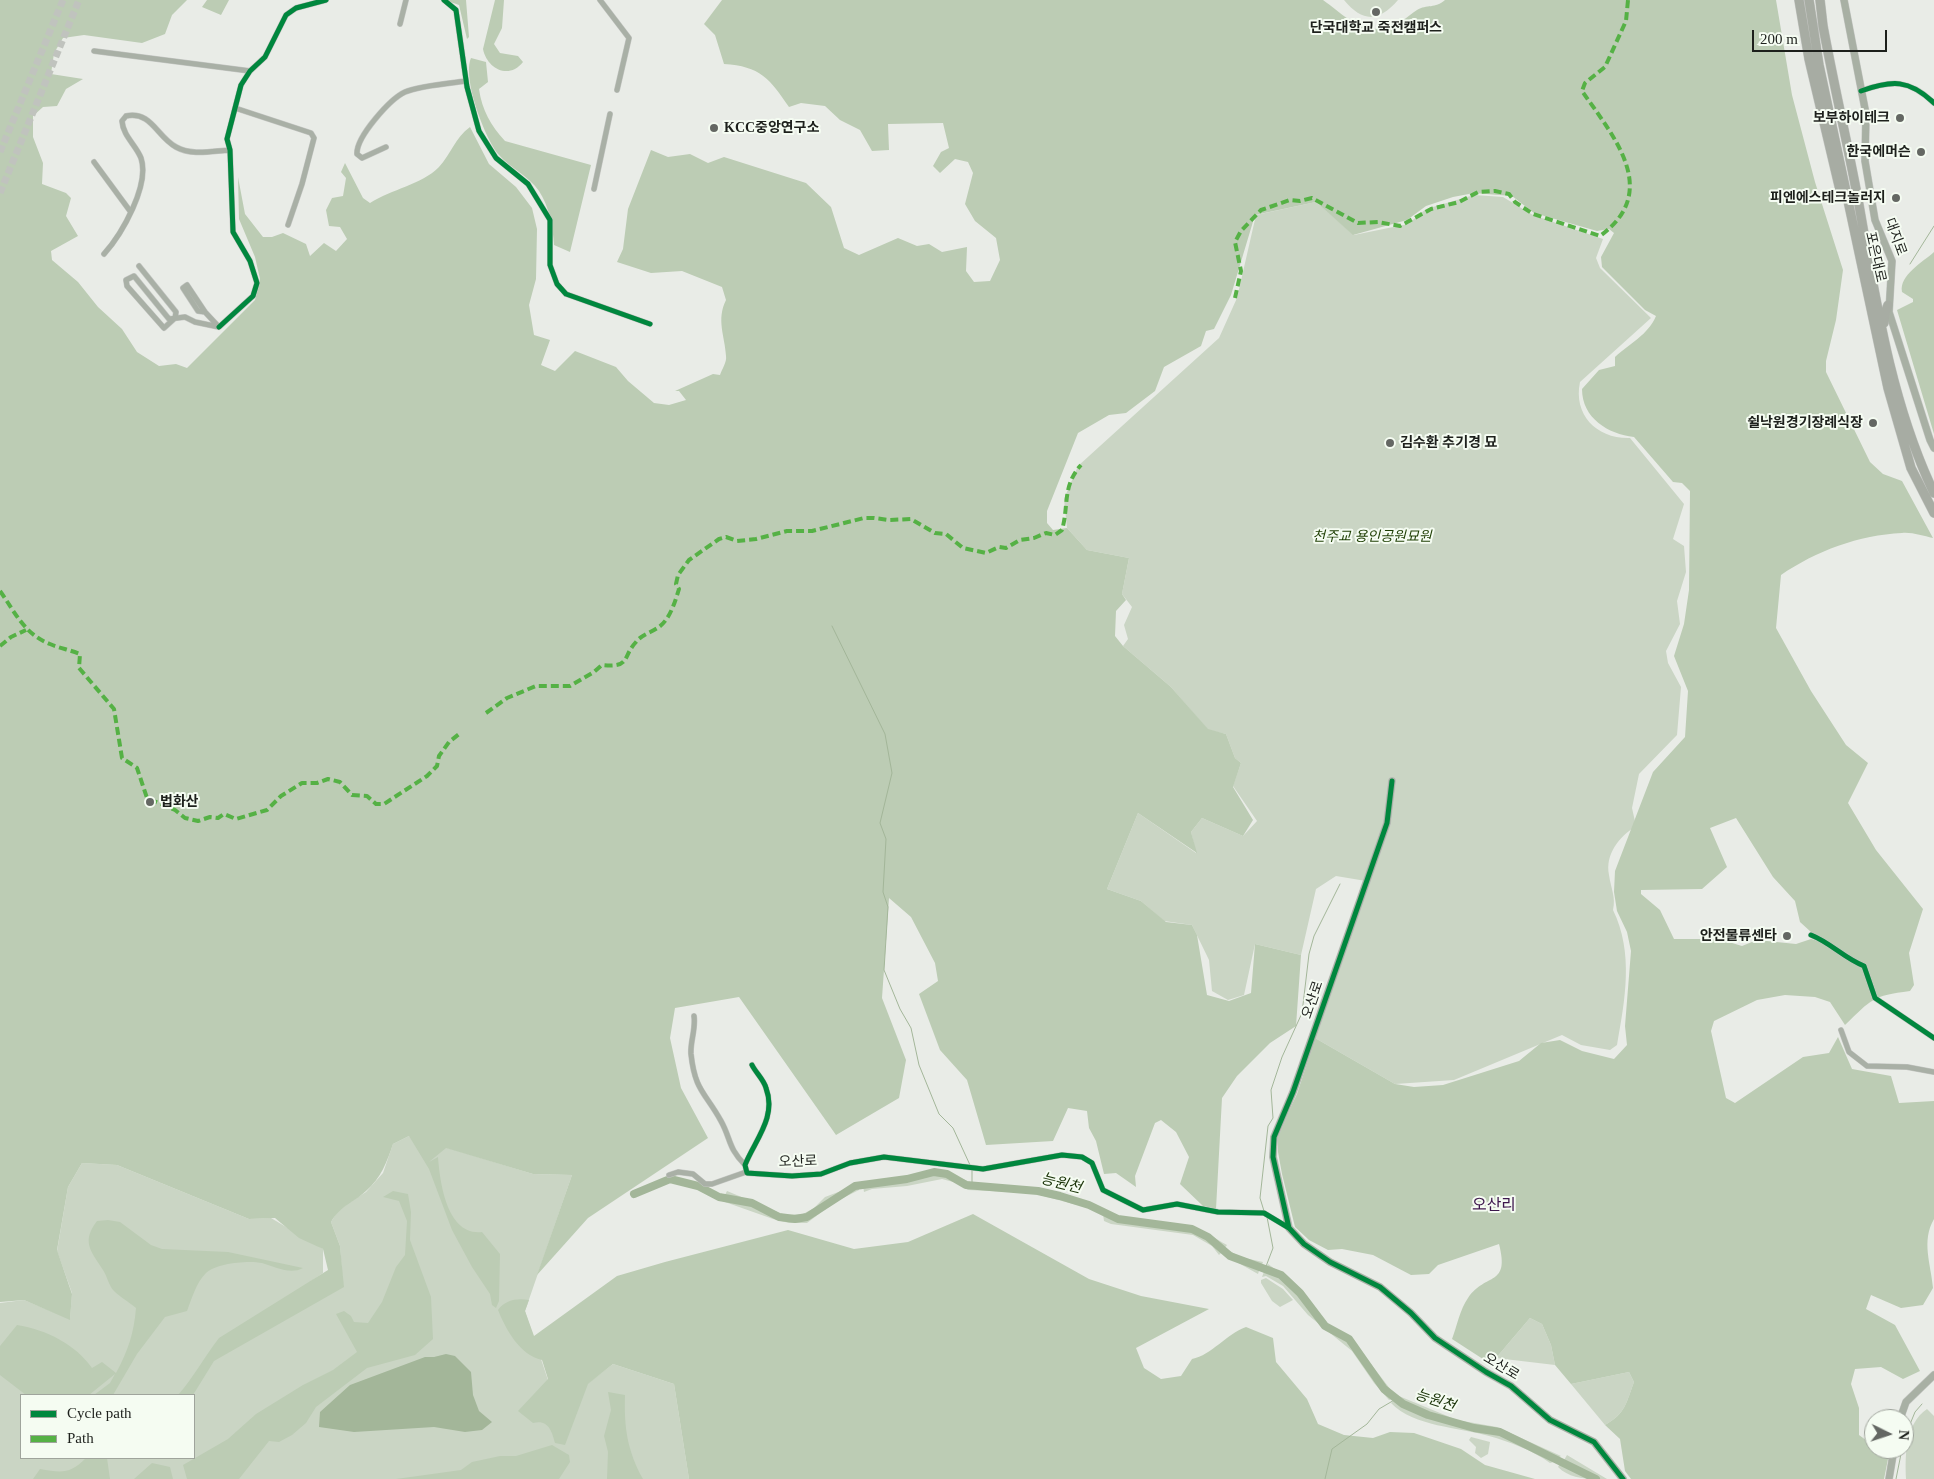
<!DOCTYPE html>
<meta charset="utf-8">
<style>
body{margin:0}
#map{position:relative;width:1934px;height:1479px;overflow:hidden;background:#e9ece7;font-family:"Times New Roman",serif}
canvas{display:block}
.legend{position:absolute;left:20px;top:1394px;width:175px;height:65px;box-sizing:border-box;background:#f5fcf2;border:1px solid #9fa49c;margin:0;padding:6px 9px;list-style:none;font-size:15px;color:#1d201c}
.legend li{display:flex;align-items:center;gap:10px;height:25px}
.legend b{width:25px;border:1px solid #9fa49c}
.north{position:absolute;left:1864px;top:1409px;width:50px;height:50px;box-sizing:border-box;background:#f5fcf2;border:1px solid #9fa49c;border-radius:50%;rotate:94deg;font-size:14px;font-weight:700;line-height:20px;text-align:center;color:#1d201c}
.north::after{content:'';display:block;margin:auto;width:18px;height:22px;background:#646763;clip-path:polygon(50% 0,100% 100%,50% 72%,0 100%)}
.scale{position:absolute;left:1752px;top:30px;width:135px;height:22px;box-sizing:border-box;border:2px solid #1d201c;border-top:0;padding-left:6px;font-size:15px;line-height:18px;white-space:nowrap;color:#1d201c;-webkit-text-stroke:4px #f5fcf2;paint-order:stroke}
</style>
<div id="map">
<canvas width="1934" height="1479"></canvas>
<ul class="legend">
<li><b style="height:6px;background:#00873e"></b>Cycle path</li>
<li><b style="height:6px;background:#55b145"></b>Path</li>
</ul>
<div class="north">N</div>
<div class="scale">200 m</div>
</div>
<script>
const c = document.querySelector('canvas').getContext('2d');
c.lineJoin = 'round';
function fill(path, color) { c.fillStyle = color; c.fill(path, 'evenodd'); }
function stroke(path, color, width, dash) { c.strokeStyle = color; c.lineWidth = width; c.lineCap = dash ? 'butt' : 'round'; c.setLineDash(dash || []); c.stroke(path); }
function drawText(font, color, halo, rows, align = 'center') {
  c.font = font + ' "Times New Roman","Noto Sans KR",serif'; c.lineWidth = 4; c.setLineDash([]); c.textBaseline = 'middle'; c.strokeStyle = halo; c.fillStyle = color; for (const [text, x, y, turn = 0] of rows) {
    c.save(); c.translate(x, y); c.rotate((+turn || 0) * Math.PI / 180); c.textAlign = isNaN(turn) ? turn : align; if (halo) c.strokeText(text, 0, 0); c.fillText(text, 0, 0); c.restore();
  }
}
const green = new Path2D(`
 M1344,0H1398C1379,22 1363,23 1344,0Z
 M1474,195L1503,197L1533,215L1603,239L1596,258L1600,268L1651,318L1580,382C1573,415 1597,439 1630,438L1684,504L1673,539L1684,546L1686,572L1677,601L1680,624L1666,651L1668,663L1681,687L1677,735L1639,774L1632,808L1636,826C1619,837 1605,854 1609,875C1611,889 1616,897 1613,910C1634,953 1625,1000 1617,1045L1610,1050L1581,1045L1562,1035L1454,1080L1395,1084L1315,1038L1366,881L1336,876L1316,889L1301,955L1255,944L1244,995L1228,1000L1212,991L1209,960L1192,925L1164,921L1141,901L1107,889L1138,813L1196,853L1191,832L1202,818L1243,836L1257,821L1233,786L1241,763L1235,758L1226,734L1208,730L1171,687L1123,646L1128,639L1124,625L1132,607L1122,594L1129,558L1087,550L1067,528L1064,499L1078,466L1219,338L1237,298L1256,215L1316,202L1354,235L1408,224L1426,209Z
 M409,1136L533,1174L572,1175L525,1311L554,1398L578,1391L613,1364L674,1384L689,1479H0V1303L24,1300L70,1319L72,1293L57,1251L68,1187L82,1163L117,1165L249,1219L271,1218L323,1249V1273L307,1284L343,1287L340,1246L331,1222L339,1209L366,1192L383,1173L393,1144ZM21,1395H194V1458H21Z
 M932,1170L949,1173L970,1182L971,1184L948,1174L934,1171L891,1182L934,1173L946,1175L966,1185L1037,1192L1076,1202L1077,1205L1032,1193L968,1190L957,1183L942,1179L907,1186L872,1189L864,1192L863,1186L888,1182L864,1184L912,1176Z
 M973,1182L987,1185L1037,1188L1079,1201L1037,1190L974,1185Z
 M854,1186C811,1214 805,1231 754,1204C745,1199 733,1200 725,1195L727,1191L785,1215L803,1214L814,1208L825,1197Z
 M855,1187H859V1190L835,1202L807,1223H789L773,1219L725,1202V1199C740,1200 751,1205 765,1212C803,1231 824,1207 855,1187Z
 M1103,1210C1124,1229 1166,1220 1193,1228C1205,1231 1216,1239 1227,1245L1224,1249C1194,1221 1156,1225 1118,1219L1107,1215Z
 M1103,1214C1130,1229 1163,1221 1191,1230C1204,1233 1213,1243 1223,1251L1219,1255L1212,1246L1193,1235L1111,1224L1104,1221Z
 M1230,1251L1240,1257L1263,1262L1261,1267L1239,1260L1260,1268L1258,1274L1226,1256H1230L1228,1253Z
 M1268,1264L1282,1274L1301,1292L1325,1325L1351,1338L1394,1394L1457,1420L1497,1427L1561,1456L1558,1458C1544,1450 1514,1435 1499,1431C1469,1423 1427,1420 1401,1401C1379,1385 1370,1359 1351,1340C1345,1333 1332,1331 1325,1325C1302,1308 1296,1276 1266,1268Z
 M1265,1269C1293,1280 1302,1305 1323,1325C1330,1332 1342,1334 1349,1340C1367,1357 1372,1381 1393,1399L1389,1400L1374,1383L1352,1351L1308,1315L1283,1286L1266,1276L1262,1277Z
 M1266,1278L1283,1289L1293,1300L1280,1307L1272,1301L1261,1283V1280Z
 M1530,1318L1542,1324L1551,1345L1555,1365L1496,1358Z
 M1629,1372L1634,1382C1626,1403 1626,1413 1605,1425L1571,1384Z
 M1395,1400C1424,1421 1465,1425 1498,1432C1510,1434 1547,1453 1557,1461L1550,1463C1532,1450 1510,1442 1489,1436C1459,1427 1414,1427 1391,1403Z
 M1927,1409L1934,1416V1479H1906C1905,1455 1905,1424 1927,1409Z
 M1471,1437L1490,1442L1488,1454L1481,1458L1475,1453L1476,1447L1469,1440Z
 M1567,1455L1607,1479H1598L1563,1462Z
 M1561,1462L1563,1463L1596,1479C1582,1479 1568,1477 1558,1467Z`);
const forest = new Path2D(`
 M0,0H187L172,15L165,34L142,43L84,35L63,38L54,53L51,74L83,79L66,89L57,106L43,107L33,116V137L43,163L42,184L66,193L71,198L66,216L78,236L51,251L52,260L78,282L98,307L122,329L137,352L159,366L176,364L187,368L255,300L260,279L255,257L239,219L238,177L245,214L263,237H272L283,233L306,244L310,256L324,243L336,251L347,239L340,227L329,226L326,210L332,198L343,196L346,178L341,172L345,163L363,198L370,203C392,189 421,185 439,167C451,154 455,138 470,127L489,164L516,187L532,208L537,229L536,279L529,305L534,335L550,340L541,365L555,371L575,351L616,367L628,381L654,403L669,405L686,400L679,391H675L713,374L720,375C722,369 727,362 726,356C725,336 716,320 726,300L722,287L682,271L651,273L617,262L623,249L628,209L651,150L668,157L690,154L708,163L724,157L806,183L831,207L844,248L859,255L898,238L917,246L929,244L942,252L967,247L966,271L974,282L990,281L1000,260L996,238L975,221L965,204L973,173L968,162L955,159L940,173L933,166L941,152L949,148L943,123L888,124L889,150L872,151L860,130L840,120L825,106L801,103L789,107C770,79 760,66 724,64L715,35L704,24L722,0H1323C1344,15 1361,35 1390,27C1400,24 1408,16 1417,10C1427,4 1435,9 1445,0H1776L1792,95L1815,182L1843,270L1836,320L1826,361V372L1870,462L1883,474L1902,481L1933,538C1923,536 1912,532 1902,533C1859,535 1816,551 1781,575L1776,628L1811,691L1846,745L1868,763L1848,803L1876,850L1923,909L1909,953L1914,985L1910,991C1872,996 1872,999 1845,1025L1830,1002L1815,997L1785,995L1757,1000L1714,1021L1711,1031L1726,1098L1735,1103L1803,1057L1829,1053L1838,1037L1852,1069L1891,1076L1899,1103L1934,1101V1219C1921,1241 1931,1264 1933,1288L1923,1305L1901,1308L1871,1295L1866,1309L1895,1325L1920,1371L1903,1379L1881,1367L1855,1369L1851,1384L1859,1408V1435L1874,1446V1449H1890L1884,1479H1631L1625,1471L1620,1439L1605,1425C1626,1413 1626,1403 1634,1382L1629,1372L1571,1384L1555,1365L1551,1345L1542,1324L1530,1318L1496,1358L1486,1361L1452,1339C1457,1326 1460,1309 1468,1298C1486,1272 1510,1287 1499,1244L1438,1265L1429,1274L1411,1275L1373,1255L1342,1249L1328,1250L1309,1240L1295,1227L1282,1174L1278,1152V1133L1297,1094L1315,1038L1395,1084L1414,1087L1443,1085L1519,1061L1541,1043L1560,1040L1582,1051L1614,1059L1627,1045L1625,1026L1631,951L1627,932L1617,911L1614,892L1615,871L1653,772L1685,737L1688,691L1674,656L1684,624L1689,590L1690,491L1682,483L1673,482L1634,437C1608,434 1582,418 1582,389L1599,370L1615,366V357C1629,344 1648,335 1656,316L1645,310L1602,267L1601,257L1614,233L1609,229L1597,231L1534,213L1512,196L1474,193L1453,197L1426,206L1407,220L1353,235L1316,202L1255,215L1231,295L1214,329L1206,331L1201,346L1164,367L1155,391L1126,413L1109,415L1078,433L1047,511V523L1053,530L1067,528L1087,550L1129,558L1122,594L1126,600L1116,611L1115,636L1123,646L1171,687L1208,729L1226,734L1235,758L1241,763L1233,787L1253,820L1243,836L1202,818L1191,832L1197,853L1138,813L1107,889L1141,901L1166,922L1192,925L1197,935L1207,995L1229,1001L1251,993L1255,944L1301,955L1296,1026L1270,1043L1237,1076L1222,1098L1216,1209L1203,1206L1180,1184L1189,1157L1176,1132L1161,1120L1155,1123L1135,1176L1136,1187L1116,1173L1104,1174L1096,1141L1089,1128L1087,1111L1068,1108L1053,1141L986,1145L967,1080L940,1050L919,994L938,981L935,963L911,917L889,898L882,998L906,1060L899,1098L836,1135L739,997L675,1008L670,1038L681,1088L708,1138L588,1218L537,1275L572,1175L533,1174L446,1148L429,1162L438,1157C440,1183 447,1236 482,1232L500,1254L499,1301L496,1308L492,1305L490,1294L472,1267L452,1230L429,1169L409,1136L393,1144C387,1162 381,1178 366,1191C352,1204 342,1204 331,1222L340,1246L344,1287L214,1361L193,1395H178C194,1377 204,1357 219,1338L328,1270L323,1249L299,1238L275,1218L249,1219L117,1165L82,1163L68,1187L57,1250L72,1294L70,1320L24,1300L0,1302ZM1736,818L1773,877L1795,901L1800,922L1822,942L1811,939L1796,944L1757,940L1742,946L1719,939H1674L1660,910L1641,894V890L1702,889L1727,867L1710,828Z
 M207,0H229L221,15L202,7Z
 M445,0H466L469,37L467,39L459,5Z
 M495,0H504L502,28L494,44L500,53L518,56L523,62C509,80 487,69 483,49Z
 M471,58L486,62L488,82L479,89C482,110 491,126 505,141L591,165L570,252L554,245C553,227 549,206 539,191C529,176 510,168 499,155C485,139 462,78 471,58Z
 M1934,252V434L1897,310L1913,302V299L1902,292C1899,275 1923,262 1934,252Z
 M393,1191L408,1194L411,1212L410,1240L431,1297L433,1339L415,1355L367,1368L316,1407L306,1423L292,1435L279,1442L269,1441L239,1479H187L183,1465L228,1439L256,1414L303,1385L333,1370L357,1352L336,1314L344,1311L351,1316L354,1322L368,1323L382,1302L396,1267L405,1255L407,1221L399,1201L383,1197Z
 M973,1214L1089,1279L1141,1296L1209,1309L1136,1348L1144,1368L1161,1379L1181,1376L1192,1359C1212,1355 1226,1334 1246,1327L1273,1338L1276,1362L1307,1399L1318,1424L1344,1435L1373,1438L1390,1432L1414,1433L1461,1449L1485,1465L1535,1479H689L674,1384L613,1364L588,1384L565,1445L555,1443C552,1431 548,1419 533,1423L518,1411L548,1379L542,1360C520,1355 506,1330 498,1310C505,1300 517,1298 529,1300L525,1311L534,1336L617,1276L665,1262L788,1230L854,1249L908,1242Z
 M108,1220L120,1222L151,1245L162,1249L228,1252L303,1268C290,1275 276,1267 262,1263C249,1260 216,1263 206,1273C196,1283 192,1298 187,1311L165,1317L137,1354L113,1395H94L110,1383L115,1374L89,1395H26L0,1375V1346L17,1325C47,1330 75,1344 92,1368L102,1362L116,1373C128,1351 134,1333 136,1308C129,1302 120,1297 114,1291C109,1286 107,1276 103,1270C91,1251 81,1242 97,1221Z
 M608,1392L625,1395C624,1427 627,1450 643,1479H607L608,1452L604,1436L611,1410Z
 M552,1445L569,1455L570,1462L559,1479H396L461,1470L472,1462L500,1456H516Z
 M86,1458H107L110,1479H33L40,1469C62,1473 70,1474 86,1458Z
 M152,1463L170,1467L173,1479H134Z`);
const water = new Path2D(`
 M446,1354L455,1356L471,1372L473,1395L479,1411L492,1422L482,1430L465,1432L434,1427L354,1432L319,1427L320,1412L350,1385L425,1357H434Z`);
const stream = new Path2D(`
 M1910,264L1934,226
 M832,626L885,734L892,773L880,823L886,839L883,892L888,907L884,970L900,1009L911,1028L919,1065L939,1114L953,1128L970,1165
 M972,1185V1169
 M1264,1211L1260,1198L1268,1126L1273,1118L1271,1090L1282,1057L1302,1013L1309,954L1314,936L1340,884
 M1265,1269L1273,1248L1267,1217
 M1904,1439L1915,1412L1922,1404
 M1325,1479L1332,1449L1367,1424L1379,1409L1396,1399
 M1896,1479L1902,1449`);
const river = new Path2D(`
 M634,1194L670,1179L698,1186L719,1197L752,1203L779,1217L795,1219L807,1217L855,1186L907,1179L934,1172L947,1174L966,1185L1038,1191L1060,1196L1089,1205L1118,1219L1192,1229L1208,1237L1230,1256L1281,1275L1300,1293L1325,1326L1349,1339L1384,1389L1403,1404L1428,1415L1474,1428L1500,1432L1596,1479`);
const secondaryTunnel = new Path2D(`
 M0,152L63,0
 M0,193L79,0`);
const street = new Path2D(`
 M444,0L456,10L467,87L479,131L496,158L528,184L550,220V265L557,284L566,294L650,324
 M600,0L629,38L617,90
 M400,24L406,0
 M94,51L250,71
 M1861,91C1892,80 1909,79 1934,103
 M235,108L311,133L314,138L302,184L288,225
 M386,147L362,158L357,154C356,137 390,99 405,92C418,86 451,83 466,81
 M94,162L130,211
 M594,189L610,114
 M104,254C122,234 150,185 141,158C136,145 123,136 122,121L126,116C152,111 156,136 176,147C192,156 212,151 230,150
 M139,266L176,312L175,318L164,328L127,286L126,280L134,276L169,319L185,317L195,322L219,327L205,312L187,285L183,288L198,311L205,312
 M219,327L253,296L257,283L250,261L233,232L230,150L227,139L241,85L250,71L265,57L286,15L296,8L326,0
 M1811,935C1831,943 1844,958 1864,966L1875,998L1934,1038
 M694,1016C696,1029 690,1042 691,1054C695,1091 705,1092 721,1121C731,1139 728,1148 745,1165
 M1841,1030L1849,1052L1867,1066L1907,1067L1934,1072
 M752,1065C756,1073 764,1080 766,1088C777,1117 755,1140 745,1165L747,1173L792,1176L821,1174L850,1163L884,1157L983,1169L1062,1155L1082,1157L1092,1163L1103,1190L1143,1210L1177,1204L1218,1212L1264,1213L1289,1228
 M669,1175L678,1172L693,1174L705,1184H712L746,1172`);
const secondary = new Path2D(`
 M1844,0L1866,114L1865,161L1875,220L1892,261L1889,312L1930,440L1934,448
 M1392,781L1387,823L1293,1092L1274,1137L1273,1157L1289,1228L1304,1244L1330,1262L1380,1287L1411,1313L1435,1338L1486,1372L1511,1386L1550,1420L1594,1442L1623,1479
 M1900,1419L1906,1402L1934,1375
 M1889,1479L1894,1449`);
const highway = new Path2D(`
 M1799,0L1809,59L1840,190
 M1809,0L1819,65L1888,388L1911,468L1934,513
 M1820,0L1823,26C1834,86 1848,145 1859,205C1876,302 1891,403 1934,493
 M1884,323L1885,313L1888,305`);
const quiet = new Path2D(`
 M1235,298L1241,271L1235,242L1241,231L1261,210L1290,200L1300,201L1312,198L1358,223L1378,222L1400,226L1431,209L1459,202L1478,192L1495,191L1509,194L1515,202L1533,214L1600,236C1662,191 1613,136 1582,91L1585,83L1605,67L1626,21L1628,0
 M0,591C15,612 24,634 50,644C59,648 70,650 80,654L79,668L114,709L122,758L137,768L147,798L175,810L185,818L198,821L210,817L218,818L224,814L236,819L267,810L281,796L302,783H317L328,779L340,782L352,795L367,796L376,804H384L427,776L437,766L439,756L449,742L459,734
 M0,646L11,637L26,630
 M486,713L507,698L536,686H570L594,672L602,665C631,668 622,657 636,642C641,635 652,632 659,627C670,619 675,602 679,589L676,584L678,575L689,560L719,539L726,537L737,541L756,539L787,531H812L864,518H874L889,520L911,519L935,533L946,534L963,548L986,553L999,547L1006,548L1020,540L1034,538L1046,533L1055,535L1062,530C1069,506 1062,486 1081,465`);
const cycleway = new Path2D(`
 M444,0L456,10L467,87L479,131L496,158L528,184L550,220V265L557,284L566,294L650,324
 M1861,91C1892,80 1909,79 1934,103
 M219,327L253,296L257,283L250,261L233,232L230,150L227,139L241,85L250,71L265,57L286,15L296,8L326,0
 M1811,935C1831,943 1844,958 1864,966L1875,998L1934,1038
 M752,1065C756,1073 764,1080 766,1088C777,1117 755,1140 745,1165L747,1173L792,1176L821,1174L850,1163L884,1157L983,1169L1062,1155L1082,1157L1092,1163L1103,1190L1143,1210L1177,1204L1218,1212L1264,1213L1289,1228L1304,1244L1330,1262L1380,1287L1411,1313L1435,1338L1486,1372L1511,1386L1550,1420L1594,1442L1623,1479
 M1289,1228L1273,1157L1274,1137L1293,1092L1387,823L1392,781`);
const markers = [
 [1376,12,5,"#646763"],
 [1900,118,5,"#646763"],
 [714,128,5,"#646763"],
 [1921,152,5,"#646763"],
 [1896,198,5,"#646763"],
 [1873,423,5,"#646763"],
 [1390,443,5,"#646763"],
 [150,802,5,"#646763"],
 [1787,936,5,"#646763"]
];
const poiNames = [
 ["단국대학교 죽전캠퍼스",1376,28,"center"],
 ["보부하이테크",1890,118],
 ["KCC중앙연구소",724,128,"left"],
 ["한국에머슨",1911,152],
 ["피엔에스테크놀러지",1886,198],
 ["쉴낙원경기장례식장",1863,423],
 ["김수환 추기경 묘",1400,443,"left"],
 ["법화산",160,802,"left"],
 ["안전물류센타",1777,936]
];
const streetNames = [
 ["대지로",1895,237,70],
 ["포은대로",1875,257,77],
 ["오산로",1313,1000,-71],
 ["오산로",798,1162,-2],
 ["오산로",1501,1367,31]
];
const parkNames = [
 ["천주교 용인공원묘원",1372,537]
];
const waterNames = [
 ["능원천",1061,1184,14],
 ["능원천",1435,1401,18]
];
const quarterNames = [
 ["오산리",1494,1206]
];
fill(green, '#cad5c4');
fill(forest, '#bcccb4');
fill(water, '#a3b699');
stroke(stream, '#a3b699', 1);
stroke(river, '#a3b699', 8);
stroke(secondaryTunnel, '#c0c3be', 7, [7, 3.5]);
stroke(street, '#c4c6c3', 6);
stroke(secondary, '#c4c6c3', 8);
stroke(highway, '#c4c6c3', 10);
stroke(street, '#a9b0a6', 5);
stroke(secondary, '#a8b0a4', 7);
stroke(highway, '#a7aca3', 9);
stroke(quiet, '#55b145', 4, [8, 4]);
stroke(cycleway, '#00873e', 5);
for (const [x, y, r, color] of markers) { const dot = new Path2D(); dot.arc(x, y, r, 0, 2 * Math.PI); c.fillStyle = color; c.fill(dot); stroke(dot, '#f5fcf2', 2); }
drawText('bold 14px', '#1d201c', '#f5fcf2', poiNames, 'right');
drawText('14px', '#1d201c', '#f5fcf2', streetNames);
drawText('italic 14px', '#1c3d01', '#f5fcf2', parkNames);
drawText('italic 15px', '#183106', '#f5fcf2', waterNames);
drawText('16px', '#3c164c', '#f5fcf2', quarterNames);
</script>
